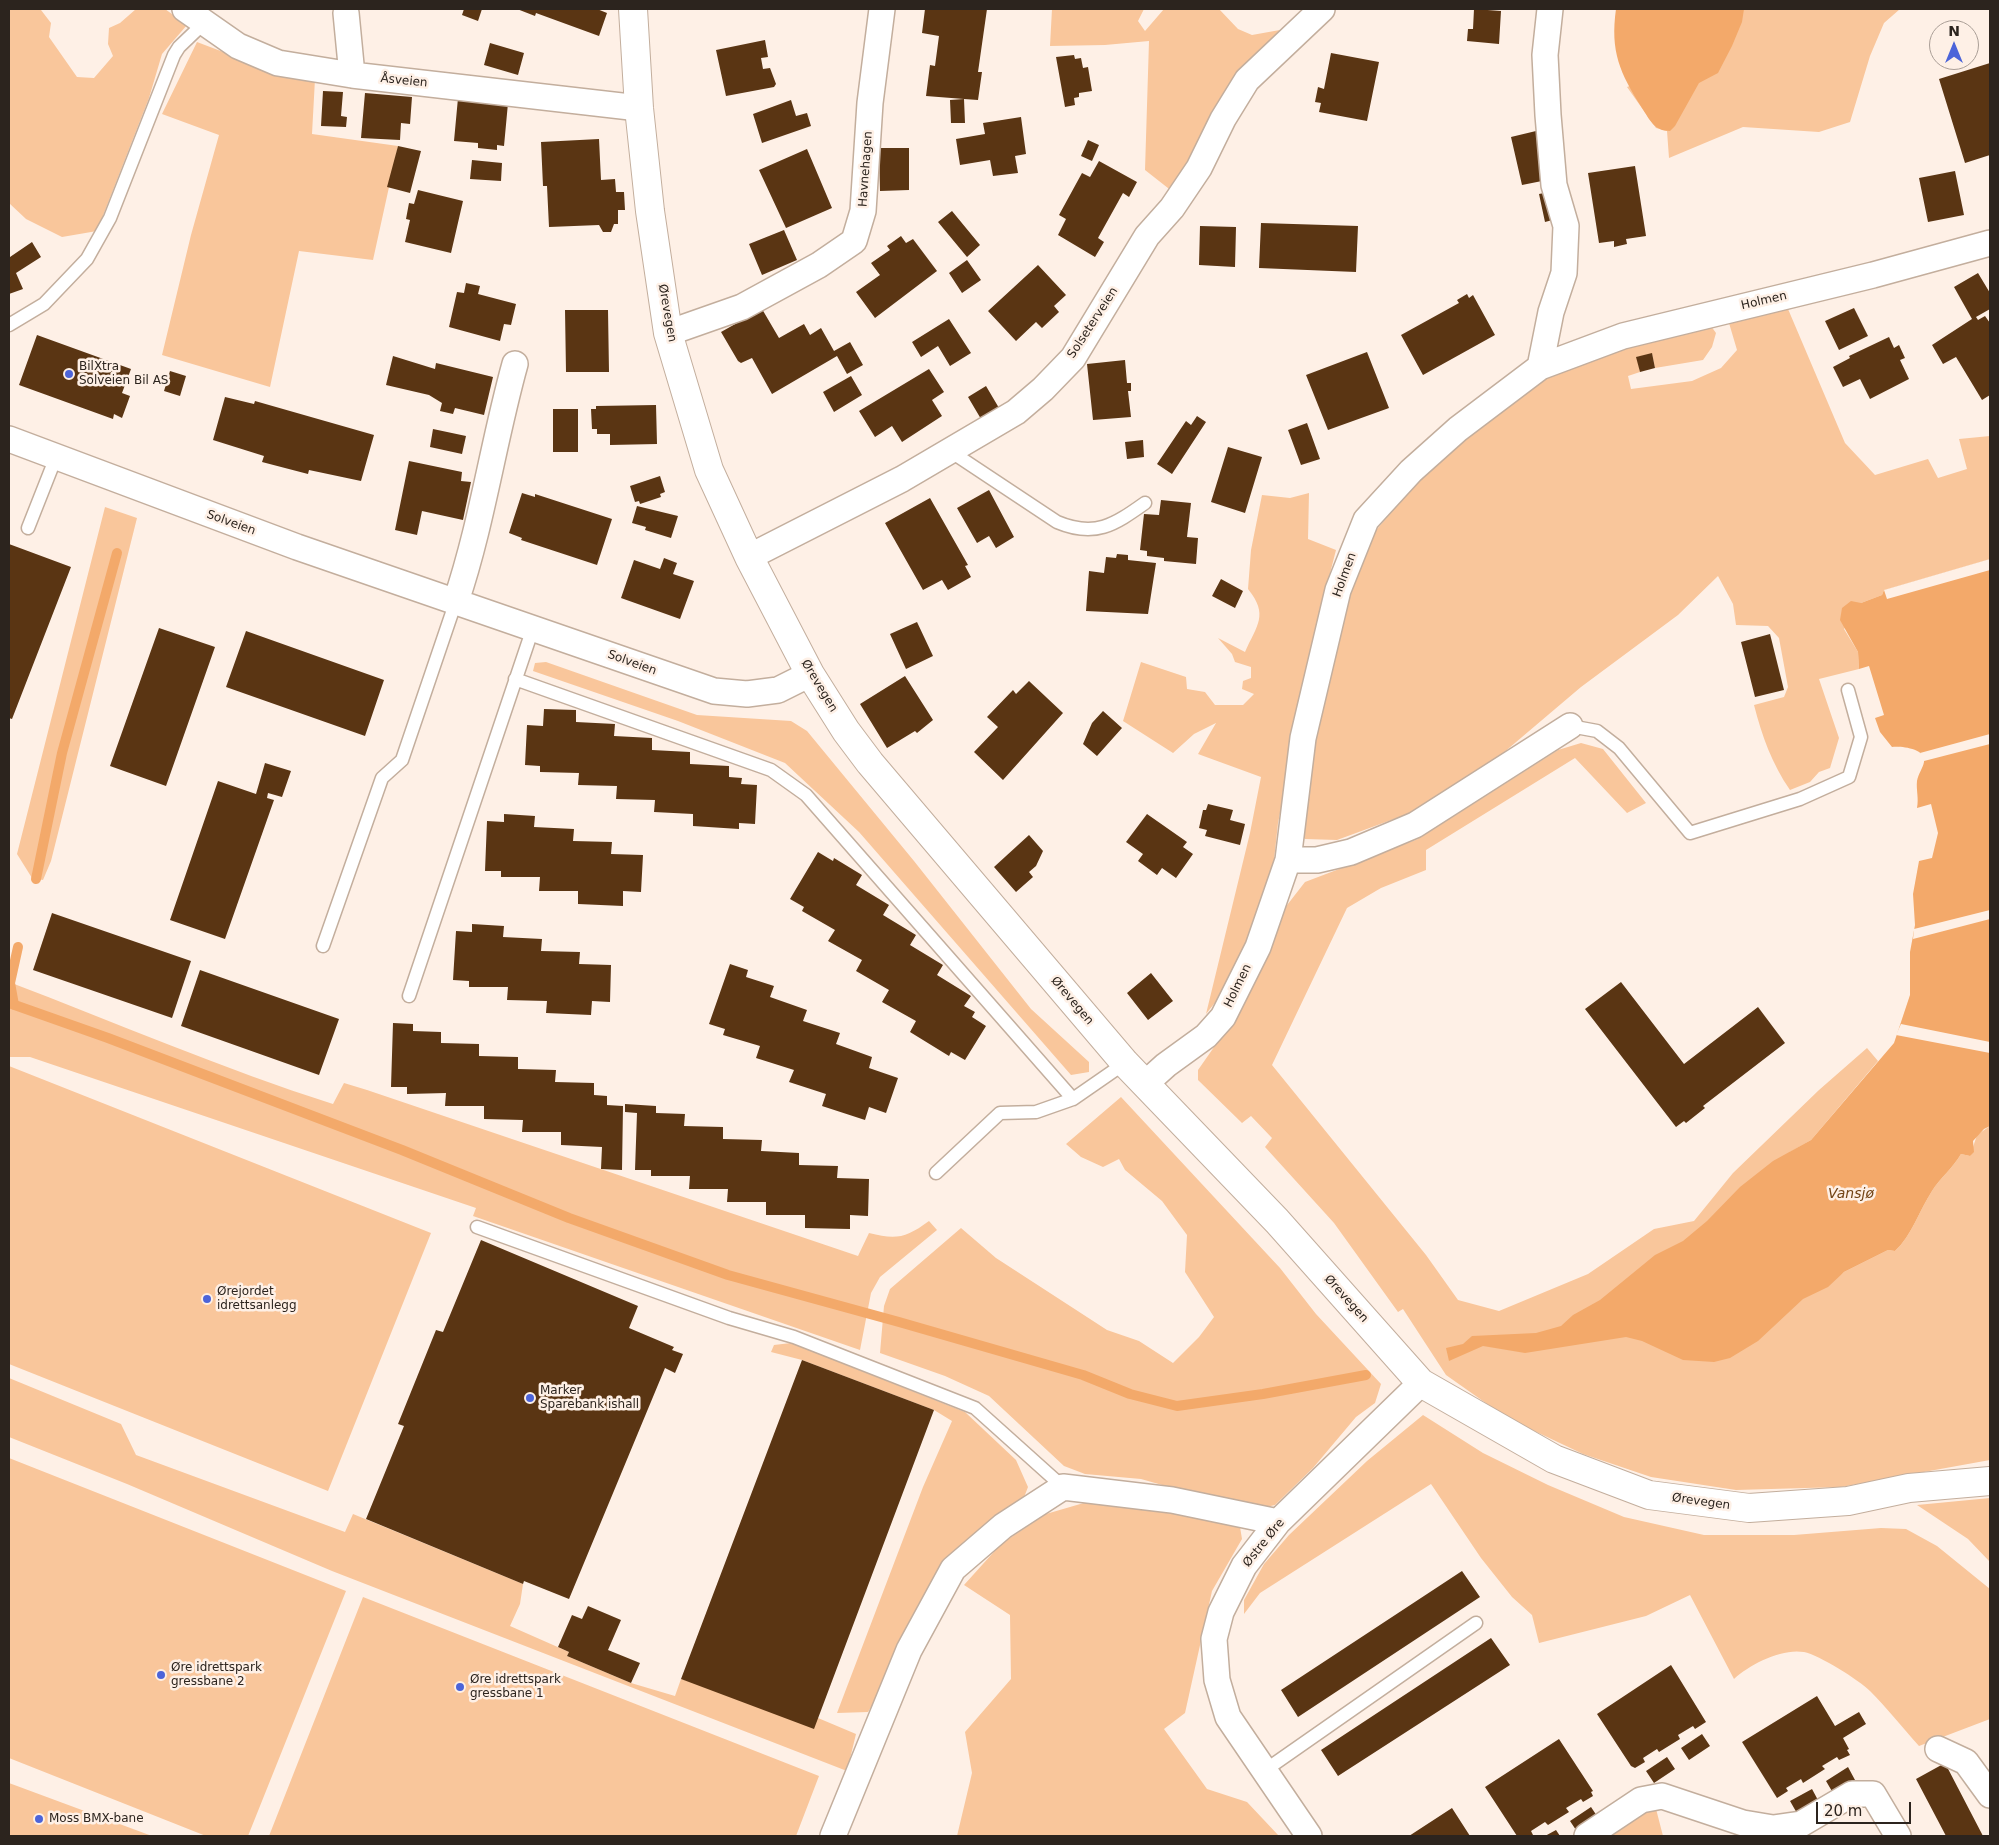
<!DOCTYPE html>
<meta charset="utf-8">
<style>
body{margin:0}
#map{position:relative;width:1999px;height:1845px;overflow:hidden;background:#fef0e6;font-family:"DejaVu Sans",sans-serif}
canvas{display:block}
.frame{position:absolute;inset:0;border:10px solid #2c241e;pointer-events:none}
.north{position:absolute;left:1929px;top:20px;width:50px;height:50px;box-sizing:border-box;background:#fef0e6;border:1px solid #aa9e96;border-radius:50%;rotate:0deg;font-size:14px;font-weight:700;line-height:20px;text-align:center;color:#2c241e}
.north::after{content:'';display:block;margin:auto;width:18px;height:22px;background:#4c64d9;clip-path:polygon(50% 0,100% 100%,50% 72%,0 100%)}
.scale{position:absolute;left:1816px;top:1802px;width:95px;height:22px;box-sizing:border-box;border:2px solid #2c241e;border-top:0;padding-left:6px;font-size:15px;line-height:18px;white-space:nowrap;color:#2c241e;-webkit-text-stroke:4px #fef0e6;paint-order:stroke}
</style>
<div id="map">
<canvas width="1999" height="1845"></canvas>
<div class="frame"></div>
<div class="north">N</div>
<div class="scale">20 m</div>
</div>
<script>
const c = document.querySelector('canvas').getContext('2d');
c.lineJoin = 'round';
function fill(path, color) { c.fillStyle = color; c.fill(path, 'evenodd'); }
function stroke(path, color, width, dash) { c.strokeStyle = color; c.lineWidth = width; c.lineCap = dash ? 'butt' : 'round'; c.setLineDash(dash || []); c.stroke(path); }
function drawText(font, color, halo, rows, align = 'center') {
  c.font = font + ' "DejaVu Sans",sans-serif'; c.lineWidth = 5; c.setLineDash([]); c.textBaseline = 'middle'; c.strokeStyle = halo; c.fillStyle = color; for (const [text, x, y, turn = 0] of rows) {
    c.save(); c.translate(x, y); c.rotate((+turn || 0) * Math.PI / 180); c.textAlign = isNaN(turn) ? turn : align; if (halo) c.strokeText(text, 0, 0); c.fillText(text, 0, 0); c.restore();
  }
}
const green = new Path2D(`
 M9,9L41,10L51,23L49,37L77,77L94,78L113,56L108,44L109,28L120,23L136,9H165L187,25L162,54L149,98L97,231L62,237L26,219L9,203Z
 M1052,9H1144L1138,21L1145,31L1164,9H1219L1238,29L1252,35L1291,28L1173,192L1145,170L1149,41L1105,45L1050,46Z
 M1714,9H1900L1884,23L1870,56L1850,122L1819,132L1743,127L1669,158L1667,131L1656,128L1627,87L1640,82Z
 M197,42L239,58L315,79L312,134L398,146L373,260L299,251L270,387L162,355L191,235L219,135L162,114Z
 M1788,309L1845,443L1875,475L1928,459L1938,478L1967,469L1959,439L1990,436V559L1884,590L1882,595L1861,603L1844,629L1858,652L1859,669L1819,679L1839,738L1830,768L1819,772L1810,782L1790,790C1772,764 1762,736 1754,705L1784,697L1788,687L1779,638L1768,626L1736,625L1733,604L1718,576L1678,615L1581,687L1489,765L1413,812L1337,840L1305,839L1299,832L1306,778L1342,607L1366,542L1405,496L1460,439L1511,399L1558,370L1708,322L1716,333L1712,347L1703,360L1655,368L1652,354L1637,357L1640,372L1628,376L1631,389L1692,381L1721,368L1737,350L1729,323Z
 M1309,493L1308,539L1336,550L1325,593L1278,823L1271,888L1225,990L1206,1014L1250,833L1261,777L1198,754L1216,723L1194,734L1173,753L1123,721L1141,662L1186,677L1187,689L1205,692L1215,705H1243L1254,694L1242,689L1243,681L1251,678V667L1235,662L1232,654L1218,638L1245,652C1257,625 1269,615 1248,589L1251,550L1262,495L1290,498Z
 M105,507L137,518L51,861L43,880L32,878L17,854Z
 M546,662L697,715L791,721L807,731L914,861L1031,1009L1089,1062V1072L1071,1075L859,832L785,763L678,721L533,671L535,663Z
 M1581,743L1603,749L1646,803L1627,813L1575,758L1426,850V870L1381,888L1347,908L1272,1065L1426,1255L1458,1300L1499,1311L1588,1274L1654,1229L1694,1221L1733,1173L1819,1090L1867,1048L1878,1061L1811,1140L1790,1152L1837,1277L1844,1272L1888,1250L1895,1251C1912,1235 1919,1211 1932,1191C1940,1178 1953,1168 1961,1154L1970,1156L1977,1135L1990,1126V1460L1841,1487L1736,1490L1651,1477L1583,1454L1507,1418L1446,1375L1403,1309L1398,1312L1334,1223L1265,1147L1272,1138L1251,1116L1242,1123L1198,1080V1070L1240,1010L1284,909L1305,882L1418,839L1558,750Z
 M9,982C117,1023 223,1069 333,1104L344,1083L367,1090L858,1256L869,1233C896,1240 906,1238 929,1221L937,1230L880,1277L871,1293L860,1350L473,1216L476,1208L30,1057H9Z
 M9,1066L431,1233L328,1491L9,1364Z
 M1121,1097L1280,1268L1316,1314L1381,1384L1375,1403L1356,1417L1313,1468L1275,1505L1262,1508L1229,1504L1141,1479L1085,1474L1064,1466L989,1396L945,1376L880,1353L884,1306L890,1289L961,1228L996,1258L1107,1330L1139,1341L1173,1363L1199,1337L1214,1317L1185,1272L1187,1235L1162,1201L1125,1170L1119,1159L1103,1167L1081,1157L1066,1144Z
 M791,1343L965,1412L1016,1460L1028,1487L1023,1500L942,1569L918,1605L876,1699L868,1712L837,1713L923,1487L952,1421L934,1410L802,1360L771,1352L774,1345Z
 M9,1378L121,1424L136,1455L345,1532L353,1514L523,1584L520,1604L510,1626L569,1652L567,1656L631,1683L675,1696L681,1679L818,1718L856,1734L847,1771L332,1571L127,1484L9,1437Z
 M1423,1415L1483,1453L1548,1485L1624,1517L1704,1535H1794L1881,1528L1906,1529L1937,1546L1990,1589V1719L1919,1746C1903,1728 1887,1708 1870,1691C1859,1680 1819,1655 1804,1652C1782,1648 1750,1664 1734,1679L1690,1595L1646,1616L1539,1643L1532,1615L1512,1597L1481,1558L1431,1484L1260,1593L1244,1614V1600L1264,1564L1289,1535L1367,1461Z
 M9,1458L346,1591L248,1836H206L9,1758Z
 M1990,1498V1562L1968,1539L1917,1505Z
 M1094,1500L1146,1505L1240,1527L1242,1539L1212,1591L1185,1713L1164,1729L1207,1789L1247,1802L1279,1836H957L972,1773L965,1732L1011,1679L1010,1615L964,1585L1001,1544L1046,1514Z
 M363,1597L819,1776L796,1836H269Z
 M9,1783L152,1836H9Z
 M1655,1805L1663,1836H1608Z`);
const water = new Path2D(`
 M1616,9H1744L1742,22L1732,46L1718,73L1699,83L1675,126L1670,131C1654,131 1650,120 1642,108C1620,73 1610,52 1616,9Z
 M1990,559V1126L1984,1129L1973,1141L1974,1152L1970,1156L1961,1154C1953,1168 1940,1178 1932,1191C1919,1211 1912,1235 1895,1251L1888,1250L1844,1272L1828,1287L1803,1299L1758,1341L1730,1358L1714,1362L1683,1360L1642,1341L1626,1337L1525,1353L1483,1346L1449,1361L1446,1348L1463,1344L1472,1336L1536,1333L1561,1326L1573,1315L1600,1300L1655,1255L1683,1241L1707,1221L1740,1187L1773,1161L1811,1140L1894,1043L1910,995V952L1915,925L1913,894L1919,861L1932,858L1938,833L1931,804L1917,808C1919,798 1916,790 1917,781C1918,774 1923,768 1924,762C1926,748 1900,746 1892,747L1880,732L1875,718L1884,715L1869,666L1859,669L1858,652L1840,620L1842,608L1851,601L1861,603L1882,595L1884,590Z`);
const pier = new Path2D(`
 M1990,559V570L1887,599L1884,590Z
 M1990,734V744L1924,761L1920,753Z
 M1990,910V919L1913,939L1914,929Z
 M1901,1024L1990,1042V1053L1896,1035Z`);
const stream = new Path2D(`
 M36,879L62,753L117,553
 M9,1003L108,1038L402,1150L569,1218L728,1275L899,1322L1083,1375L1130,1394L1177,1406L1263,1394L1366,1375
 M14,1005L10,983L18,947`);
const building = new Path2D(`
 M464,9H482L478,21L462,15Z
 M517,9H597L607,13L599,36L536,13L535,16Z
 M925,9H987L978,72H982L978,100L964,99L965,123H951L950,100L964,99L926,96L930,65L935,66L939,36L922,33Z
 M1474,9L1501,11L1499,44L1467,41L1468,29H1473Z
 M765,40L768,57L761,58L763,69L770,68L776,84L774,87L726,96L716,50Z
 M490,43L524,53L518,75L484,65Z
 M1331,53L1379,62L1367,121L1319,112L1321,103L1315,102L1318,87L1324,89Z
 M1074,55L1075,59L1081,58L1083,68L1088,67L1092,91L1079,93V97L1074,98L1075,105L1065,107L1056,57Z
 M1990,63V155L1965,163L1939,79Z
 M323,91L343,92L341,116L347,117L346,127L321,126Z
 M365,93L412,97L410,124L401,123L400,140L361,138Z
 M458,98L508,103L504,146L497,145V150L478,148V143L454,141Z
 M791,100L796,116L807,113L811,126L762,143L753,114Z
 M1021,117L1026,154L1015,156L1018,173L993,176L990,160L960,165L956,139L985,134L983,123Z
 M1536,131L1547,180L1522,185L1511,137Z
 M599,139L601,180L615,179L616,192H624L625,210H618V224H614L611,232H603L599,225L549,227L547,186H543L541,142Z
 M1088,140L1099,145L1092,161L1081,156Z
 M398,146L421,151L410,193L387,187Z
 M879,148H909V190L880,191Z
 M807,149L832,208L786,228L759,170Z
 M472,160L502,163L501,181L470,179Z
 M1099,161L1137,182L1129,197L1123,193L1098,238L1104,242L1095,257L1058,235L1066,219L1059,215L1082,173L1090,177Z
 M1635,166L1646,236L1626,239L1627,244L1614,247V241L1599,243L1588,173Z
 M1955,171L1964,215L1928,222L1919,178Z
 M418,190L463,201L451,253L405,242L410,220L406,219L409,203L414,204Z
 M1554,191L1560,218L1545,222L1539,194Z
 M952,211L980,245L967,257L938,222Z
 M1261,223L1358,226L1356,272L1259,268Z
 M1200,226L1236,227L1235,267L1199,265Z
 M784,230L797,260L762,275L749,244Z
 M901,236L906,243L913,239L937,271L875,318L856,292L880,275L871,263L890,250L887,246Z
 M32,242L41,257L16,273L23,289L9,294V255L10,257Z
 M967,260L981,280L962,293L949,273Z
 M1038,265L1066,295L1054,306L1059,312L1042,328L1036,322L1016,341L988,311Z
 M1978,273L1990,293V309L1976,317L1978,320L1985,316L1990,323V395L1982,400L1956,357L1943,364L1932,345L1972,319L1954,287Z
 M466,283L480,286L478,294L516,304L511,325L504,324L500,341L449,327L457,292L464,293Z
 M1467,294L1469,298L1473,295L1495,335L1423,375L1401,335L1459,303L1457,300Z
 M1854,308L1868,336L1839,350L1825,321Z
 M762,309L779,338L804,324L810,335L821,328L834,351L850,342L863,365L847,374L837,356L772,394L752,358L741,363L738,361L721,332Z
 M565,310H608L609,372H566Z
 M949,319L971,353L950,366L938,346L921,357L912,342Z
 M37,335L131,369L122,393L130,396L122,418L114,414L113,419L19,385Z
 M1889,337L1894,348L1899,345L1905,358L1900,360L1909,379L1870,399L1860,379L1843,387L1833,367L1850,358L1849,356Z
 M1367,352L1389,408L1328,430L1306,375Z
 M1652,353L1655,368L1640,372L1636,357Z
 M393,356L435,369L436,363L493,377L484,415L455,408L453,414L440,411L442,403L429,395L386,385Z
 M1125,360L1127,383H1131V391H1128L1131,417L1093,420L1087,364Z
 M929,369L944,392L932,400L942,416L902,442L892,426L875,437L859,411Z
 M170,371L186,376L180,396L164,391Z
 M851,376L862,395L834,412L823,392Z
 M986,386L999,408L981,419L968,397Z
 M225,397L254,404L255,401L374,435L361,481L309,470L308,474L262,462L264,456L213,440Z
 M656,405L657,444L610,445V434H597V429H592L591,409H596V406Z
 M553,409H578V452H553Z
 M1197,416L1206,422L1172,474L1157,464L1186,421L1191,425Z
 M1307,423L1320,459L1301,465L1288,430Z
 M433,429L466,436L462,454L430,447Z
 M1143,440L1144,457L1127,459L1125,442Z
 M1228,447L1262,457L1245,513L1211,502Z
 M409,461L462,472L461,481L471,482L463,520L422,511L417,535L395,530Z
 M660,476L665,492L660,494L661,497L640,504L639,501L635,502L630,486Z
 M989,490L1014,537L996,548L989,536L977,543L957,508Z
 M522,493L535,497V494L612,519L597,565L521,540L522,538L509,533Z
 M930,498L968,565L965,566L971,577L948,590L942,580L923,590L885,523Z
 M1161,500L1191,503L1187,537L1198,538L1196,564L1164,561V558L1147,556V551L1140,550L1144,514L1159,515Z
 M637,506L678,516L671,538L645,530L646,527L632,523Z
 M9,544L71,567L12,719L9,718Z
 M1117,554L1128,555V560L1156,563L1148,614L1086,611L1089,571L1104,573L1106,557L1116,558Z
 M664,558L677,563L673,574L694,581L680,619L621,598L634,560L660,569Z
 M1221,579L1243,591L1235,608L1212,596Z
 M917,622L933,656L906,669L890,634Z
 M159,628L215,647L166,786L110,766Z
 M246,631L384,680L365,736L226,687Z
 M1770,634L1784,690L1755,697L1741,642Z
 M905,676L933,720L917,733L915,731L887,748L860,704Z
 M1029,681L1063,713L1003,780L974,752L998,727L987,717L1013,690L1016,694Z
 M544,709L576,710V722L615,724L614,736L652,738V750L690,752V764L729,766V777L742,778L741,784L757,785L755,824L739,823V829L693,826V814L654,812L655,800L616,799L617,786L578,785L579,773L540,772V766L525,765L527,725L543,726Z
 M1103,711L1122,728L1097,756L1083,744L1092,723Z
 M265,763L291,771L282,797L268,793L267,798L274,800L225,939L170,920L218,781L256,794Z
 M1208,804L1233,810L1230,820L1245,824L1240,845L1205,836L1207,830L1199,828L1203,810H1206Z
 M504,814L535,816L534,827L574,829L573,841L612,842L611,854L643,855L641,892L623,891V906L578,904V891H539L540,877H501V871H485L487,821L504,822Z
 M1147,814L1187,842L1183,847L1193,854L1176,878L1162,868L1157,875L1138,861L1143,854L1126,842Z
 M1029,835L1043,851L1036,866L1029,872L1033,877L1016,892L994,867Z
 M818,852L833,861L834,858L862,875L856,885L889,905L883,915L916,935L910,945L943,965L937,975L971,996L964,1006L975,1012L972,1017L986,1026L965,1060L951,1052L949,1056L910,1032L916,1021L882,1002L889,990L856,971L862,960L828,941L835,930L802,911L804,907L790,899Z
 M52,913L191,961L172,1018L33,970Z
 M472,924L504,926L503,937L542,939L541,951L580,952L579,964L611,965L610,1002L592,1001L591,1015L546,1013L547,1001L507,1000L508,987H469V981L453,980L456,931L472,932Z
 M730,964L748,970L746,977L774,986L770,997L807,1010L803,1021L840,1033L836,1044L872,1057L869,1068L898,1078L886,1113L869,1107L865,1120L822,1106L826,1094L789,1082L794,1070L756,1058L760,1046L723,1035L725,1029L709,1024Z
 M200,970L339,1019L319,1075L181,1026Z
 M1151,973L1173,1001L1148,1020L1127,993Z
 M1621,982L1684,1064L1758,1007L1785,1043L1703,1106L1705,1108L1686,1123L1684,1121L1676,1127L1585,1009Z
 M393,1023L413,1024V1031L441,1032V1043L479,1044V1056L518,1057V1069L556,1070L555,1082L594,1083V1095L607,1096V1105L623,1106L622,1170L601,1169L602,1147L561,1145V1132H522L523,1120L484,1119V1106H445L446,1093L407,1094V1087H391Z
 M625,1104L656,1106V1113L685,1114L684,1126L723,1127V1139L762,1140L761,1151L799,1153V1165L838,1166L837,1178L869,1179L868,1216L850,1215V1229L805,1228V1215H766V1202H727L728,1189H689L690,1176H651V1170H635L637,1113L625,1112Z
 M481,1240L638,1306L629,1328L674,1347L672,1350L683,1354L675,1373L665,1368L569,1599L524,1581L523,1584L366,1519L404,1426L398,1424L436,1330L443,1332Z
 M802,1360L934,1410L814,1729L681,1679Z
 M1462,1571L1480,1597L1298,1717L1281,1690Z
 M588,1606L621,1620L608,1650L640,1663L631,1683L567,1656L569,1652L558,1647L572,1615L582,1619Z
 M1491,1638L1510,1665L1338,1776L1321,1750Z
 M1671,1665L1706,1722L1695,1729L1693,1726L1678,1735L1680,1739L1659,1752L1657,1749L1643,1758L1645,1762L1635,1768L1631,1766L1597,1714Z
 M1817,1696L1835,1726L1859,1712L1866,1724L1843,1738L1849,1749L1847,1750L1850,1755L1839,1760L1837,1757L1822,1766L1825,1769L1803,1783L1801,1779L1786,1788L1788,1791L1777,1798L1742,1742Z
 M1702,1734L1710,1746L1689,1760L1681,1748Z
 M1559,1739L1593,1791L1591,1792L1593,1796L1583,1802L1581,1799L1566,1808L1569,1812L1548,1825L1545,1822L1531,1831L1533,1835L1531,1836H1517L1485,1787Z
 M1667,1757L1675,1769L1654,1783L1646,1771Z
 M1945,1763L1983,1836H1946L1916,1779Z
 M1848,1767L1855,1780L1833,1793L1826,1781Z
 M1812,1789L1819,1802L1798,1815L1790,1801Z
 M1591,1807L1599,1819L1578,1833L1570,1821Z
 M1452,1808L1470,1836H1409Z
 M1556,1830L1560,1836H1545Z`);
const lane = new Path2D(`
 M9,325L44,304L87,259L110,218L174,55L179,47L204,23
 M950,451L1057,522C1095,538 1114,525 1145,503
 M28,528L56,457
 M515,679L771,770L806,795L1073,1099
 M1570,726L1597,731L1619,748L1690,833L1800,799L1849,777L1861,737L1848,690
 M323,946L382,778L402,760L456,601
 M409,996L533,628
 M936,1173L1000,1113L1036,1112L1073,1099L1125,1063
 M477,1227L729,1318L794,1337L975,1408L1063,1487
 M1264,1771L1476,1623`);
const street = new Path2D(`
 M185,9L238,46L278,63L352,75L639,108
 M346,13L352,75
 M668,333L742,307L819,265L854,241L863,211L870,103L882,9
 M1540,367L1551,312L1564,273L1566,226L1554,185L1548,115L1545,55L1550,9
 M9,439L297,547L714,691L747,694L778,690L810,674
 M749,557L902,479L1016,412L1043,389L1073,358L1147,236L1172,208L1199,168L1223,119L1247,80L1322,9
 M456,601C482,524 493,443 515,364
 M1288,860L1303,738L1338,590L1366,520L1411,471L1458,429L1540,367L1623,336L1873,275L1990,243
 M1146,1083L1166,1065L1206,1036L1223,1017L1258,947L1288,860H1317L1351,852L1415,825L1570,726
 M1938,1749L1966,1762L1990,1795
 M833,1836L909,1650L953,1569L1003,1526L1063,1487L1172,1500L1278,1522
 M1309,1836L1228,1717L1217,1680L1214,1639L1221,1612L1244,1566L1278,1522L1421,1383
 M1587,1836L1641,1800L1662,1796L1743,1823L1773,1828L1801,1824L1852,1794H1873L1898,1836`);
const secondary = new Path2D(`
 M633,9L639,108L650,211L668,333L709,470L749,557L810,674L846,731L870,763L1125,1063L1277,1221L1421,1383L1554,1459L1649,1495L1749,1508L1848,1501L1909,1488L1990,1481`);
const markers = [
 [69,374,5,"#4c64d9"],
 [207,1299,5,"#4c64d9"],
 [530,1398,5,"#4c64d9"],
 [161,1675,5,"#4c64d9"],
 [460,1687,5,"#4c64d9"],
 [39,1819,5,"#4c64d9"]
];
const streetNames = [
 ["Åsveien",404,81,6],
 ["Havnehagen",866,169,-86],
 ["Holmen",1764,301,-13],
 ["Ørevegen",667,313,80],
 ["Solseterveien",1093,323,-57],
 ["Solveien",231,523,20],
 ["Holmen",1345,575,-70],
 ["Solveien",632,663,20],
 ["Ørevegen",819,686,59],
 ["Holmen",1238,986,-64],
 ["Ørevegen",1072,1001,50],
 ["Ørevegen",1346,1299,48],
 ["Ørevegen",1701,1502,8],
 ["Østre Øre",1264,1543,-51]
];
const poiNames = [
 ["BilXtra",79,367],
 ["Solveien Bil AS",79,381],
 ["Ørejordet",217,1292],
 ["idrettsanlegg",217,1306],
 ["Marker",540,1391],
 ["Sparebank ishall",540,1405],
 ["Øre idrettspark",171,1668],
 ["gressbane 2",171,1682],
 ["Øre idrettspark",470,1680],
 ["gressbane 1",470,1694],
 ["Moss BMX-bane",49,1819]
];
const waterNames = [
 ["Vansjø",1851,1194]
];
fill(green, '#f9c69b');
fill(water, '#f3a96a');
fill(pier, '#fef0e6');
stroke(stream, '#f3a96a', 10);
fill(building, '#5a3513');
stroke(lane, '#c3ae9d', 15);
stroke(street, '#c3ae9d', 28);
stroke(secondary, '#c3ae9d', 30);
stroke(lane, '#fff', 12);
stroke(street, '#fff', 25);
stroke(secondary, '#fff', 28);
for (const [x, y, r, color] of markers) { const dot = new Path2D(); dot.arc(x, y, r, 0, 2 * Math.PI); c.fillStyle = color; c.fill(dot); stroke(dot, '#fef0e6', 2); }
drawText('12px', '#2c241e', '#fef0e6', streetNames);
drawText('12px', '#2c241e', '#fef0e6', poiNames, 'left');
drawText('italic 14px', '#734415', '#fef0e6', waterNames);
</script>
